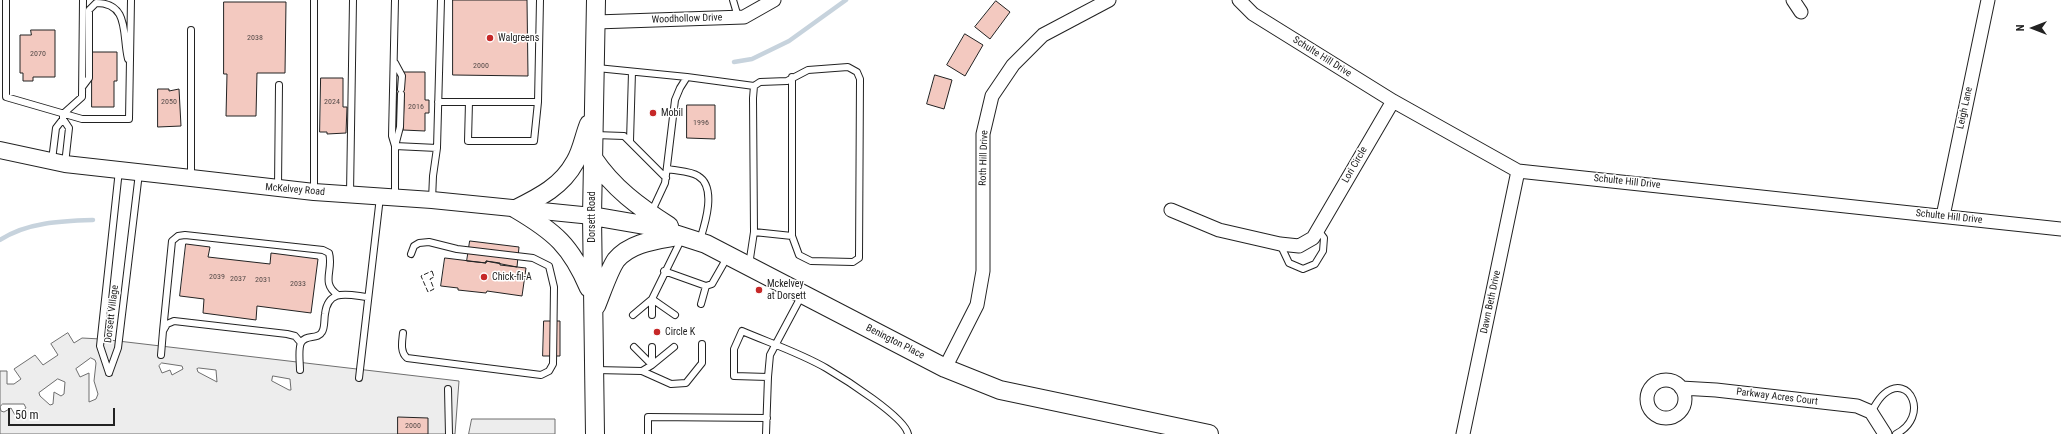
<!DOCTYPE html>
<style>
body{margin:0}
#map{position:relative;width:2061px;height:434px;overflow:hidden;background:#fff;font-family:"Roboto Condensed",sans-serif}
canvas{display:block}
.north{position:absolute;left:2013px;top:8px;width:40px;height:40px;-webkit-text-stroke:3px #fff;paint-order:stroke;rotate:270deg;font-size:11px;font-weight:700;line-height:16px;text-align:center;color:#222}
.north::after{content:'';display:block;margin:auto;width:14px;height:18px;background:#222;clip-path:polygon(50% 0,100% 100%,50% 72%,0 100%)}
.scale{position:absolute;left:8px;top:408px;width:107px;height:18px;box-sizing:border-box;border:2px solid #222;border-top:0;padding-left:5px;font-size:12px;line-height:14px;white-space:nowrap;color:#222;-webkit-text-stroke:3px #fff;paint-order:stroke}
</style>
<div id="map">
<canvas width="2061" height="434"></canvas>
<div class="north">N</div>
<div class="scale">50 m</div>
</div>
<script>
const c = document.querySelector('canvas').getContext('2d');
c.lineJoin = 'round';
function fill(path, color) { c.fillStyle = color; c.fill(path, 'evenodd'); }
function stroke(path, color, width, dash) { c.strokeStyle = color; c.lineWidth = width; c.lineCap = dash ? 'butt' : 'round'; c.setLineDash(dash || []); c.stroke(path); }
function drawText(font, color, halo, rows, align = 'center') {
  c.font = font + ' "Roboto Condensed",sans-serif'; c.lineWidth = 3; c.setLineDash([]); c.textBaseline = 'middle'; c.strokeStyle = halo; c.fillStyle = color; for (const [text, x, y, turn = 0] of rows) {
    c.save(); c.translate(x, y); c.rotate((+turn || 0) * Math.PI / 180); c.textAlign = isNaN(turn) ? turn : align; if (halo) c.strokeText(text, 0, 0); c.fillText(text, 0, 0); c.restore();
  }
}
const parking = new Path2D(`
 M68,333L74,343L82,338L101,339L459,381L455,434H0V371H7V384H14L21,379L14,369L35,355L43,365L58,355L51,344ZM91,358L95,360L96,363L94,381L98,394L96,399L89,402V373L80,377L76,369ZM162,363L182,366L183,369L172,375L170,370L162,373L159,366ZM199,368L216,370L217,382L198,372L197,369ZM273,376L290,379L291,390H289L272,381ZM58,379L65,382L64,394L61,396L54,392L53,404L50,405L40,396L39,393ZM3,404H24L26,408L15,415L11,408L4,412L1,411L0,407Z
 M472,419H555V434H469Z`);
const stream = new Path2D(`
 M734,62L752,59L789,41L846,0
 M0,240C27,222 62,221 93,220`);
const building = new Path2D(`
 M453,0H527L528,76L453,75Z
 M996,1L1010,12L990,39L975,27Z
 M224,2H286L285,73H257L256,116H226L227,74H224Z
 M31,30H55V77H33V81H23V73H20V35H31Z
 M965,34L983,45L965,76L947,65Z
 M92,52H117V81H114V107H92Z
 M404,72H425V100H429V113H425V131L403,130L404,100L399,94V89L404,87Z
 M935,75L952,80L944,109L927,104Z
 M321,78H343V107H347L346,133L327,134V132H320Z
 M158,89H169V91L179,89L181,126L158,127Z
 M687,105H715V139L687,138Z
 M470,241L519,247L517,267L486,261V263L467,261Z
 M186,244L210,247L208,257L270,264L271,253L318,259L311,313L257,306L256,320L203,313L204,299L180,296Z
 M445,258L486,263V261L500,263V265L526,268L522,296L487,291L486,293L458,290V288L441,286Z
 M544,321H560V356H543Z
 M398,417L428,418V434H398Z`);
const service = new Path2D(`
 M6,0V97L82,119H129L131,0
 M395,0L392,136L395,146
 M733,0L738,17
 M395,63L402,76L401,89
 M597,68L687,77
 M792,77V236
 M83,86L89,78V10L96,3C130,3 122,35 128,59
 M438,102H538L540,0
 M469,102L468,141H534L538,102
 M63,119V114L82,97L83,0
 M595,135L624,136L666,178
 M630,141L632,72
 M395,146L437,148L433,176L432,200
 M437,148L441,0
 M52,160L56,128L63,119L69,128L65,164
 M668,169C677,171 691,171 698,176C717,187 705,224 700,240
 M191,177V30
 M278,187L279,85
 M314,190V0
 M350,194L353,0
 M395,197V146L400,127L401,94
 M651,213L665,183L675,100L680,88L687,77L754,86
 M1280,244L1289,263L1303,269L1315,264L1323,251L1324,238L1318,230
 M749,265L754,232L753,98L754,86L760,82L787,81L808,70L848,67L857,72L860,79L859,258L853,262L811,261L799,255L792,236L754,232
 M664,271L706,286L712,284L728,256
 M701,304L706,286
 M633,315L652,299L675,315
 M652,315V299L682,238
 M163,331L172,241L178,236L185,235L323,250L329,253C334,270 320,283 338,295
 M403,333C402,342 400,352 407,358L541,375L549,371L553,364L554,287L549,266L533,258L457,249L429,242L419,243L414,246L411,254
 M634,347L652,365L674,347
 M161,355L163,331L167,324L174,321L287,334L295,336L301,343
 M300,370C300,363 298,349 301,343C305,334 318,340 322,332C325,328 324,319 325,314C328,288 348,295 368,297
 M596,370L642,371L652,365V347
 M642,371L671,384L686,383L702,363V344
 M109,373L100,346L119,170
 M109,373L118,348L139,173
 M768,377L734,376V349L742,331C770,343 800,353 826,368C843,378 905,417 908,434
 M359,378L380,197
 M448,389L449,434
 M1871,412C1875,406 1878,399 1884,394C1910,372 1930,417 1896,434
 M648,434V417L767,418
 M766,434L768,377L770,355L802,295`);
const minor = new Path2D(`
 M1239,0L1253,14L1393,101L1518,171L2061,229
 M1793,0L1801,12
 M596,22L744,17L774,0
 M1171,210L1219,230L1280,244L1299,246L1313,238L1393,101
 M1943,216L1988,0
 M945,368L977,305L983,271V134L992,96L1013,65L1043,35L1109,0
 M1647 399a19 19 0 1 1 38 0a19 19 0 1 1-38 0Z
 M1681,388L1716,390L1857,406L1871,412L1885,434
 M1463,434L1518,171`);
const tertiary = new Path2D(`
 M0,150L65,164L191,178L314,192L432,200L592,216`);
const secondary = new Path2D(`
 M593,158C613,188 639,207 669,226
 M516,209C540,197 562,186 575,162C582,151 584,136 589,124
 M516,209C555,232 571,246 589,288
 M592,216L650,226L706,244L945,368L1000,390L1209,434
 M596,306C601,294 609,270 616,260C631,242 657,240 678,236
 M595,434L592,216L596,0`);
const fence = new Path2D(`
 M432,271L434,277L430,279L434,289L428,292L421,276Z`);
const markers = [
 [490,38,4,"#c62828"],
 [653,113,4,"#c62828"],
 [484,277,4,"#c62828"],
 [759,290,4,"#c62828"],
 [657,332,4,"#c62828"]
];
const numberNames = [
 ["2038",255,38],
 ["2070",38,54],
 ["2000",481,66],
 ["2050",169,102],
 ["2024",332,102],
 ["2016",416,107],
 ["1996",701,123],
 ["2039",217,277],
 ["2037",238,279],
 ["2031",263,280],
 ["2033",298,284],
 ["2000",413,426]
];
const streetNames = [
 ["Woodhollow Drive",687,19,-2],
 ["Schulte Hill Drive",1322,57,32],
 ["Leigh Lane",1965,108,-78],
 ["Roth Hill Drive",984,158,-88],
 ["Lori Circle",1355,165,-60],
 ["Schulte Hill Drive",1627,182,6],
 ["McKelvey Road",295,190,5],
 ["Dorsett Road",592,217,-90],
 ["Schulte Hill Drive",1949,217,6],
 ["Dawn Beth Drive",1491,302,-78],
 ["Dorsett Village",112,314,-83],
 ["Benington Place",895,342,27],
 ["Parkway Acres Court",1777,397,7]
];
const poiNames = [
 ["Walgreens",498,38],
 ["Mobil",661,113],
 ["Chick-fil-A",492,277],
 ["Mckelvey",767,284],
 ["at Dorsett",767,296],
 ["Circle K",665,332]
];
fill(parking, '#ededed');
stroke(parking, '#6f6f6f', 1);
stroke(stream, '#c7d3dd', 4.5);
fill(building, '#f3c9c0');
stroke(building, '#222', 1);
stroke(service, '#222', 8);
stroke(minor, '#222', 15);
stroke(tertiary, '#222', 18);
stroke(secondary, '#222', 20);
stroke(service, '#fff', 6);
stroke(minor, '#fff', 13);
stroke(tertiary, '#fff', 16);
stroke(secondary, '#fff', 18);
stroke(fence, '#222', 1, [5, 2]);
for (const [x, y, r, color] of markers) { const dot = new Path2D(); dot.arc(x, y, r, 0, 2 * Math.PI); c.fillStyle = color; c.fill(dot); stroke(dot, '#fff', 1.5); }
drawText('8px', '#564c4a', null, numberNames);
drawText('10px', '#222', '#fff', streetNames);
drawText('10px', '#222', '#fff', poiNames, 'left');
</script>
